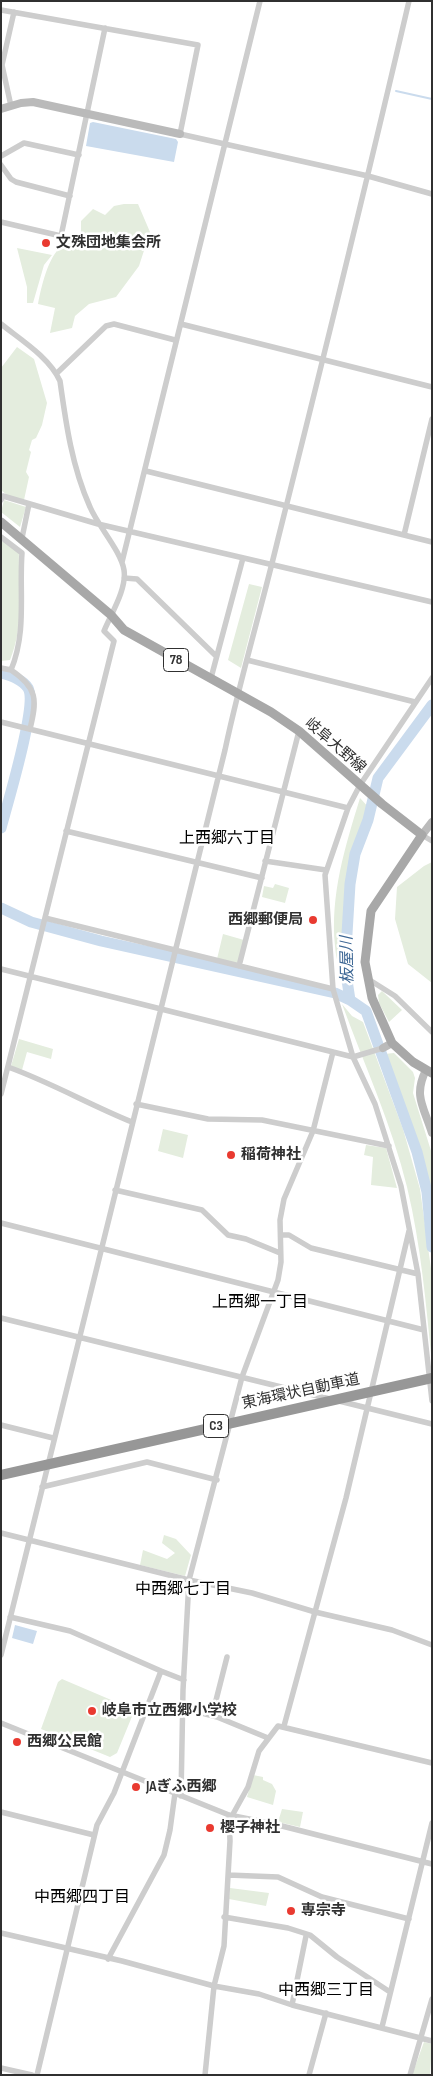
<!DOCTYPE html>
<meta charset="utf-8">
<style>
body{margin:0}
#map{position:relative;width:433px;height:2076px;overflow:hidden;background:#fff;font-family:"Sofia Sans Condensed",sans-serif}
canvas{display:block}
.frame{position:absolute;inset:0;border:2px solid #303030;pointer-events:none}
</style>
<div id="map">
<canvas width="433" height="2076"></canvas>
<div class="frame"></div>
</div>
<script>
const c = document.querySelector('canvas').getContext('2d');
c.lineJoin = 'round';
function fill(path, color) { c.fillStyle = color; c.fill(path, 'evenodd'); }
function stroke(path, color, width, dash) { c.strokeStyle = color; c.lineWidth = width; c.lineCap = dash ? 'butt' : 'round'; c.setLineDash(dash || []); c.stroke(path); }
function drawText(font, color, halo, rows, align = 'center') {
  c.font = font + ' "Sofia Sans Condensed","Noto Sans JP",sans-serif'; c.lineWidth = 5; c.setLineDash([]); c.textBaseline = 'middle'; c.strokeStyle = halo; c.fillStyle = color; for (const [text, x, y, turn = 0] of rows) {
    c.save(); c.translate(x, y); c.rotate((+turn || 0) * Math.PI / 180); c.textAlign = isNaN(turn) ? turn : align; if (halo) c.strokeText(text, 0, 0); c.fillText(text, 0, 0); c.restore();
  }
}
const green = new Path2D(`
 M124,204H138L150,232L139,266L116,297L89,304L75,316L72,328L50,333L55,308L38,304C41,288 48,256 62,246C71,241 74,242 81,233V221L93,209L105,215L114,206Z
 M17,248L52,255L44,265L33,303H27V287Z
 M17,347L34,359L47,403L42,425L36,438L32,440L29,450L31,452L26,472L29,477L24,500L7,495L1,490V368Z
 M4,500L26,507L20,527L1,512Z
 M9,541L19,550C18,588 25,624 10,660L1,661V542Z
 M249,584L262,587L241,668L228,660Z
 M360,798L370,809C356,841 347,871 344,906C343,926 346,948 342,968C336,962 336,954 335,946C330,895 345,847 360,798Z
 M432,862V983L408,964L395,919L397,887L424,866Z
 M275,884L289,888L285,903L262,897L264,886L273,888Z
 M223,934L244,940L238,962L235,964L217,959Z
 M382,991L402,1010L389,1022L379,1003L378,995Z
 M342,1004L352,1016L363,1022L403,1129L420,1189L432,1276V1364C426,1304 421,1245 407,1187C392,1125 364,1064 342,1004Z
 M19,1039L53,1049L51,1059L27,1052L22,1070L11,1066Z
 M394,1053L413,1072L415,1078L413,1093L432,1154V1213C424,1152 407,1110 384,1054Z
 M163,1129L188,1135L183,1158L158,1151Z
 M366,1145L386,1148L397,1188L371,1185L373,1157L364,1155Z
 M164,1535L176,1539L191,1555L185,1576L140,1565L143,1550L167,1559L175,1553L162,1543Z
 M62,1679L130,1708L133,1714L117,1753L110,1757L41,1729L58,1682Z
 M253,1775L263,1777V1780L272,1784L276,1791L273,1805L247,1797Z
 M282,1809L303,1812L300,1827L278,1822Z
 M230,1888L269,1893L266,1906L229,1899Z
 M424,2042L432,2044L430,2075H412Z`);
const water = new Path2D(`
 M93,122L176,139L178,142L174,162L86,146L90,123Z
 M15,1625L37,1631L33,1644L12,1638Z`);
const stream = new Path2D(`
 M396,91L432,99`);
const river = new Path2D(`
 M1,673C11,676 22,679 28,688C38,704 7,805 1,828
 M1,908L31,922L101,941L335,993L350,1000L366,1011L417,1152L427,1192L432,1247
 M350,1000L345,967L350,884L355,854L368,820L378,778L432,705`);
const street = new Path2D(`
 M1,10L198,45L180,134L368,176L432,194
 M11,106L2,65L14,12
 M1,156L24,143L79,155
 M1,165L11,179L16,182L70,196
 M1,222L61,236L105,28
 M1,324C21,340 49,357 60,381C66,424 72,467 90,507C98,526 121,551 124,570C127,589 111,614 104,631L114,641L1,1094
 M181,324L432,387
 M57,373L106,326L114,324L175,340
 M146,471L432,542
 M1,500L3,496L98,524L432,602
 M404,535L432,419
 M1,537L22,553C19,593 27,631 11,670L1,668
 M22,538L29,504
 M122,562L260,1
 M124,578L137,579L216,656
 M247,660L415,702
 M11,670C38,688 37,700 30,729
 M211,678L243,558
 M432,678L360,785L348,808L325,875L333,989L353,1057L375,1104L401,1186L418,1274L432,1401
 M1,722L348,808
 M66,831L262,878
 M422,835L432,841
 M265,861L326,870
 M45,918L333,989
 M239,966L299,731
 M1,969L353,1057L383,1048
 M368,979L395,996L432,1032
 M8,1067C50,1082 90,1105 132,1122
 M136,1104L208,1119L262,1120L389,1146
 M115,1190L202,1210L228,1235L246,1239L280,1253
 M1,1223L424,1330
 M281,1235H289L311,1248L418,1274
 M1,1318L330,1399
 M339,1401L432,1424
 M1,1425L53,1438
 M42,1487L147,1462L217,1480
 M1,1533L189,1580L252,1593L315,1612L392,1630L432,1645
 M10,1617L70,1631L161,1671
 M1,1655L225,750C240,679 261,610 278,539C323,360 367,181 409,1
 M183,1708L217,1717L268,1738
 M212,1716L227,1657
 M1,1723L229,1815L274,1824L432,1864
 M284,1726L346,1498L409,1231
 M181,1796L183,1690L189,1580L242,1377L278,1280L281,1262L280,1220L284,1199L313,1131L333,1052
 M1,1812L94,1835
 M233,1814L248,1787L259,1751L278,1726L432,1763
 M228,1875L278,1877L322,1897L409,1919
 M224,1917L288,1928L310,1935L337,1957L390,1992
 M1,1933L122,1961L214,1986L259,1994L292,2005L432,2041
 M108,1959L164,1855L170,1830L175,1793
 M292,2005L306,1936
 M382,2027L432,1823
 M1,2068L32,2075
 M37,2075L97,1825L114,1793L161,1671L184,1680
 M205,2075L214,1986L224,1946L230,1841L229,1815
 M309,2075L326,2013
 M410,2075L432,1999`);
const secondary = new Path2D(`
 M1,109L21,103L33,102L180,134
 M422,835L432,822
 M383,1048L392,1043
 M426,1070C413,1096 424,1107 432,1133`);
const primary = new Path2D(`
 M1,522L111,615L124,630L271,712L299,731L382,804L422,835L371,911L365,962L372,998L392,1043L413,1062L432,1073`);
const highwayBridge = new Path2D(`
 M1,1475L432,1378`);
const markers = [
 [46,243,5,"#e93a30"],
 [313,920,5,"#e93a30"],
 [231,1155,5,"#e93a30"],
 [92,1711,5,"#e93a30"],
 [17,1742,5,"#e93a30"],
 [136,1787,5,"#e93a30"],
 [210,1828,5,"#e93a30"],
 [291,1911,5,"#e93a30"]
];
const shields = [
 [176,660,25],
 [216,1426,25]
];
const shieldNames = [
 ["78",176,660],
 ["C3",216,1426]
];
const poiNames = [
 ["文殊団地集会所",56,243],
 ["西郷郵便局",303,920,"right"],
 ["稲荷神社",241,1155],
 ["岐阜市立西郷小学校",102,1711],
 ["西郷公民館",27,1742],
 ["JAぎふ西郷",146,1787],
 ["櫻子神社",220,1828],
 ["専宗寺",301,1911]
];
const streetNames = [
 ["岐阜大野線",335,746,41],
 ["東海環状自動車道",301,1392,-12]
];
const neighbourhoodNames = [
 ["上西郷六丁目",227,839],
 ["上西郷一丁目",260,1303],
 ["中西郷七丁目",183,1590],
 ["中西郷四丁目",82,1898],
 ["中西郷三丁目",326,1991]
];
const waterNames = [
 ["板屋川",348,960,-91]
];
fill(green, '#e4edde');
fill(water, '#cadbed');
stroke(stream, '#cadbed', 2);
stroke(river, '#cadbed', 11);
stroke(street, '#cdcdcd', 5.5);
stroke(secondary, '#bababa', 8);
stroke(primary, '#a8a8a8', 9);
stroke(highwayBridge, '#979797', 10);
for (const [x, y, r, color] of markers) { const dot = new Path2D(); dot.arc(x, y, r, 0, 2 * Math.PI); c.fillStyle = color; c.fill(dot); stroke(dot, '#fff', 2); }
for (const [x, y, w] of shields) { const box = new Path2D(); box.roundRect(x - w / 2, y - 11.5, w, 23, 4); c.fillStyle = '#fff'; c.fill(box); stroke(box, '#303030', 1); }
drawText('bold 14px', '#303030', null, shieldNames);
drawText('bold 15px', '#303030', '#fff', poiNames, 'left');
drawText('15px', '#303030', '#fff', streetNames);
drawText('16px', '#000', '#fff', neighbourhoodNames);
drawText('italic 16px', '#3c6694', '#fff', waterNames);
</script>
